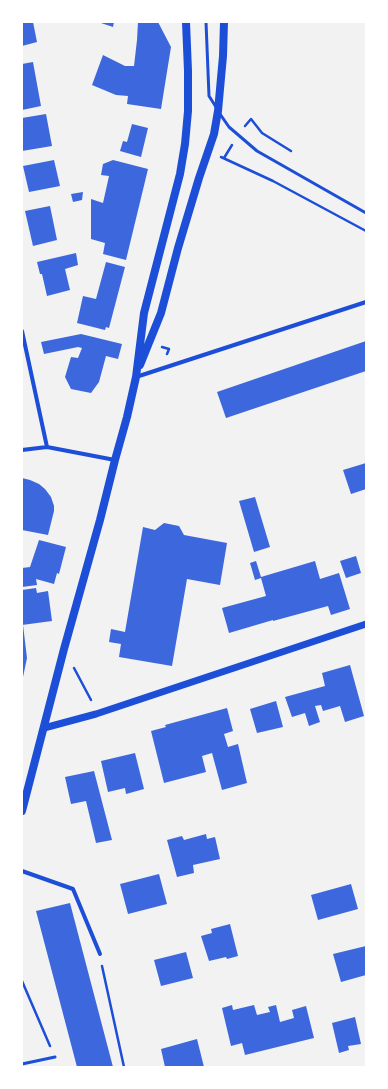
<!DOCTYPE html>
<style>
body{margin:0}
#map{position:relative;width:388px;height:1089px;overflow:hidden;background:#f2f2f2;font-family:"Fira Sans Condensed",sans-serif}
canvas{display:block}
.frame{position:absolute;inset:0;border:23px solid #fff;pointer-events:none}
</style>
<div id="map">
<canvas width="388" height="1089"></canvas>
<div class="frame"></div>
</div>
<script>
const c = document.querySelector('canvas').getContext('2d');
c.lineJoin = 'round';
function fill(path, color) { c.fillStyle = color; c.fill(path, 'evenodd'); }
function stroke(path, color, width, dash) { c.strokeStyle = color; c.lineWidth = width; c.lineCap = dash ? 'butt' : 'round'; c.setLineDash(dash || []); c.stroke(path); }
const building = new Path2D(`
 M22,22H33L37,42L22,46Z
 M98,22H114L113,27Z
 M138,22H158L171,47L161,109L127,104L128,96L116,95L92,85L103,55L125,66H134L137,40Z
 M33,62L41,106L22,110V64Z
 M46,114L52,146L22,151V118Z
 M132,124L148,128L141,157L120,151L123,141L127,142Z
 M54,160L60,186L29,192L23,166Z
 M113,160L148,169L126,260L103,254L105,243L91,239V199L103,203L109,176L101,175L103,164Z
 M83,192L82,200L73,202L71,194Z
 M50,206L57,240L33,246L25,211Z
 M76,253L78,265L65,269L70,290L47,296L42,274H40L37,262Z
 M106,262L125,267L109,328L106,327L105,330L77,323L83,296L96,299Z
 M81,334L122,344L118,359L106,356L99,382L91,393L71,389L65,377L71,357L78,358L82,348L78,347L44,354L41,342Z
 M366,341V371L226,418L217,392Z
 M366,463V489L351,494L343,470Z
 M22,478L30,480L39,484L45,489L51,497L54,506V511L48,535L22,530Z
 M255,497L270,547L254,552L239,501Z
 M164,523L179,526L184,535L227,543L220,585L187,579L172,666L119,657L121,644L109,642L111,629L125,632L143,527L155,530Z
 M39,540L66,547L59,574L57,573L54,584L36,579L37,585L22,587V568L30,567Z
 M356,556L361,573L346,578L340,561Z
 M256,561L261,577L315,561L320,579L339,573L350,609L331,615L328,606L273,621V620L229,633L222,608L266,596L261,578L255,580L250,563Z
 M36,588L37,593L48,591L52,621L22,625V590Z
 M22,625H23L27,658L23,677Z
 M350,665L364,716L345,722L340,706L323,711L321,705L315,706L320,722L309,726L305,713L292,717L285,697L325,686L322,673Z
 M276,701L283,727L257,733L250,709Z
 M227,708L233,731L224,734L228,747L238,744L247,783L222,790L212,753L202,756L206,772L164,783L151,731L166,727L165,725Z
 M135,753L144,789L126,794L125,788L108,792L101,761Z
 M94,771L112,840L96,843L86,801L71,804L65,777Z
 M206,834L207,839L215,837L220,859L193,865L194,873L177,877L167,840L182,836L184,840Z
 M159,874L167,904L128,914L120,884Z
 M351,884L358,909L318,920L311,895Z
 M70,903L113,1067H77L36,911Z
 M230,924L238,956L227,959L226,957L209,961L201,936L212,933L211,929Z
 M366,946V975L341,982L333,954Z
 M186,952L193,978L161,986L154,960Z
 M232,1005L233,1010L254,1005L257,1015L270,1012L268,1007L276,1005L280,1022L294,1018L292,1010L306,1006L314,1038L245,1055L242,1043L231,1046L222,1008Z
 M355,1017L361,1044L348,1046L349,1050L339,1053L332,1023Z
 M197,1039L204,1067H165L161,1049Z`);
const path = new Path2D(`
 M245,126L251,119L262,133L291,151
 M221,157L273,181L366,231
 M224,158L232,145
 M162,347L169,349L167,354
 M74,668L91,700
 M102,966L124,1067
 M22,981L50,1046`);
const service = new Path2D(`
 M206,22L209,96L216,107
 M220,114L229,127L257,151L366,213
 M22,1064L55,1057`);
const minor = new Path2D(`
 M22,331L47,447
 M136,377L366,302
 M22,450L47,447L115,460
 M22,871L73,889L100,954`);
const tertiary = new Path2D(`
 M44,728L96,714L366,624`);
const secondary = new Path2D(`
 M140,365L161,313L178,248L199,178L214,134L218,111L223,56L224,22
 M22,811L64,649L100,520L115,460L127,417L136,377L144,313L180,174L185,144L188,111V71L186,22`);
fill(building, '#3d67dc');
stroke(path, '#1d4ed8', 2.5);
stroke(service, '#1d4ed8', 3);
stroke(minor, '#1d4ed8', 4);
stroke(tertiary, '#1d4ed8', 7);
stroke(secondary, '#1d4ed8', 8);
</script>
